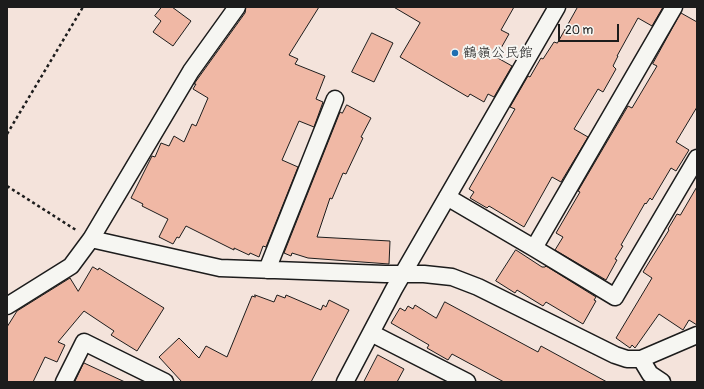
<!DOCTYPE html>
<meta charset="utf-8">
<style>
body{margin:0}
#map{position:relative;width:704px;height:389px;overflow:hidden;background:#f4e3db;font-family:Pangolin,sans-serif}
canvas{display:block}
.frame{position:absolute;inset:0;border:8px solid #1c1c1c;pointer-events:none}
.scale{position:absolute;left:558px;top:24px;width:61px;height:18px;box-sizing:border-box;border:2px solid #1c1c1c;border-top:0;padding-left:5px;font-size:12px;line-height:14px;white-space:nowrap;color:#1c1c1c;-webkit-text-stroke:3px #f6f6f2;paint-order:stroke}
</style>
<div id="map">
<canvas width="704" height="389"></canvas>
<div class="frame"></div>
<div class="scale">20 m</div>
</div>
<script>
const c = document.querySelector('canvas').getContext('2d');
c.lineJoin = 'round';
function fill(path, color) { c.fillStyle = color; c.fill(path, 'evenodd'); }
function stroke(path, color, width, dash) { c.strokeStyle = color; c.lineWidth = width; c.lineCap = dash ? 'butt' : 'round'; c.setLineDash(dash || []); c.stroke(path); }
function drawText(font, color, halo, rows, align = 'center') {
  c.font = font + ' Pangolin,"Klee One",sans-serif'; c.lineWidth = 4; c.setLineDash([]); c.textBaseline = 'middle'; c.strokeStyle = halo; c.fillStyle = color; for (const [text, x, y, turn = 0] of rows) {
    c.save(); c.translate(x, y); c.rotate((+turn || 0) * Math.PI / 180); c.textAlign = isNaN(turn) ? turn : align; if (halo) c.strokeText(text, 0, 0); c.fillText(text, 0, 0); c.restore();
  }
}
const building = new Path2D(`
 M162,7H172L191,21L173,46L153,32L161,21L155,16Z
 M246,7H319L289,55L298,59L295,64L325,76L316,99L323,102L314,127L299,121L282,160L298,167L266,247L263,246L259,257L250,253L249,255L234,248V250L186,226L179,238L177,237L173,244L159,237L168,219L142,206L143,204L131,198L152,156L155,157L161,143L169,146L174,136L184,142L192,124L196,126L208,98L193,89L196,84H194L245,13Z
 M394,7H514L501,30L509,34L496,57L512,66L494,97L488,94L484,102L470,94L468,97L400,57L420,23Z
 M578,7H663L652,26L638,18L617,56H618L613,66L616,69L603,92L598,89L574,129L588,137L561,182L552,177L524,227L489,206L487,208L470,198L474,192L469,189L515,109L510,107L528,76L530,77L541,58L543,59L554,42L557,43Z
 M681,13L697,22V107L676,142L689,150L676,171L671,168L652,200L650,198L646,204L645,203L621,245L623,246L615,259L617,260L606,280L555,250L563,237L556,233L580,192L578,191L628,106L632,108L657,66L653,64Z
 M372,33L393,43L374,82L352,72Z
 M347,105L371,118L361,137L363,138L346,174L343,173L332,199L330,198L317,237L390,241L389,264L308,258L292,253L291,256L284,253L340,112L342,113Z
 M697,187V325L689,320L683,330L659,314L635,348L632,345L630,348L616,338L652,278L643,272L669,230L668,229L677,214L680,215Z
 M516,250L542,267H545L546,266L596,297L594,300L596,301L583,324L546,302L543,306L517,290L515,293L496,281Z
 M93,267L98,270L99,268L164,308L137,351L111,335L114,331L84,311L58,342L65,345L57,362L45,357L33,382H7V327L17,311L70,278L78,291Z
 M255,295L274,302L277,295L285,298L286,295L321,310L323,305L326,307L329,300L349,310L311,382H182L159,357L179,338L199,358L206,346L227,357L252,296L255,297Z
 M445,302L538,352L541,346L607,382H504L452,354L448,360L427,348L429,345L391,323L400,308L405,311L408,306L413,309L415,305L436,318Z
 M378,355L404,369L397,382H364Z
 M84,363L125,382H75Z`);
const path = new Path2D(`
 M7,134L83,7
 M7,186L76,230`);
const minor = new Path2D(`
 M447,197L534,248L615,297L697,158
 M91,239L220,268L385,274H424L452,277L478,287L615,355L627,359H641L697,335
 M534,248L674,7
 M267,270L335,99
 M7,306L71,266L91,239L191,71L237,7
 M371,333L467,382
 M641,359L650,374L662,382
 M64,382L84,342L165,382
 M345,382L394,289L557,7`);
const markers = [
 [455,53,4,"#1f6fb2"]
];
const poiNames = [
 ["鶴嶺公民館",463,53]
];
fill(building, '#f0b8a5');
stroke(building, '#1c1c1c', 1);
stroke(minor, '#1c1c1c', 19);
stroke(path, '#1c1c1c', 2.5, [3, 3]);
stroke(minor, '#f6f6f2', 16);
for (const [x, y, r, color] of markers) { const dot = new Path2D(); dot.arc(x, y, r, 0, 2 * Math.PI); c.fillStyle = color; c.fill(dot); stroke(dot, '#f6f6f2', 1.5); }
drawText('14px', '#1c1c1c', '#f6f6f2', poiNames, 'left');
</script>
